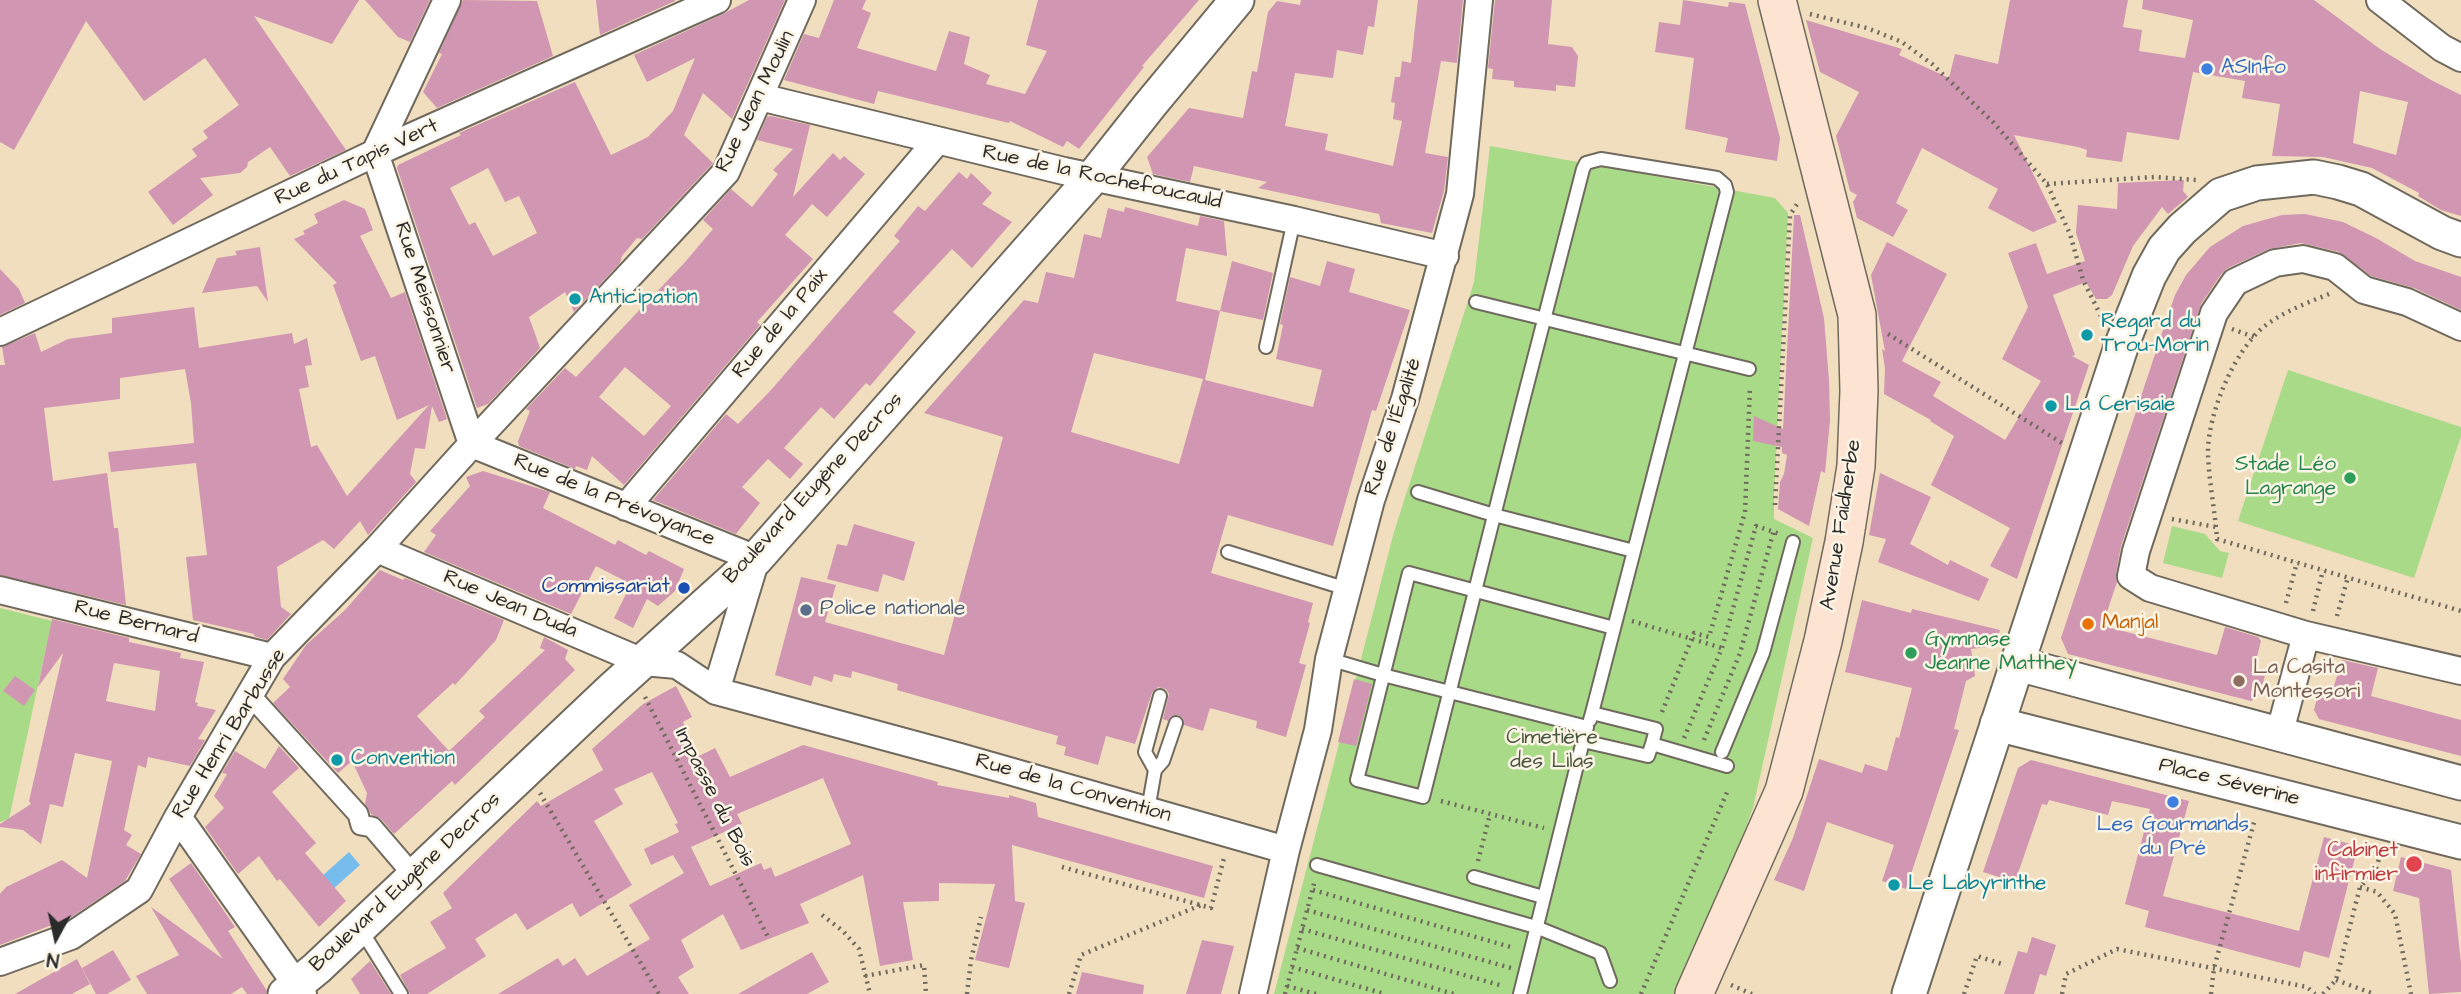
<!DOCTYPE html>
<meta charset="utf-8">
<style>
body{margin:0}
#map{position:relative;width:2461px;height:994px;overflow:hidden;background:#f1debe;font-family:"Architects Daughter",sans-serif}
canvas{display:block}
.north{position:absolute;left:21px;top:903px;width:70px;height:70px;-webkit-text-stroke:5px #fcf5e5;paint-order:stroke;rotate:188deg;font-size:19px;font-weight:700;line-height:28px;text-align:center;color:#2b2b2b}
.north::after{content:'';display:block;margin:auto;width:24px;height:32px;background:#2b2b2b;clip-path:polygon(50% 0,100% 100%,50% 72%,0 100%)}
</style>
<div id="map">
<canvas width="2461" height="994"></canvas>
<div class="north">N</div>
</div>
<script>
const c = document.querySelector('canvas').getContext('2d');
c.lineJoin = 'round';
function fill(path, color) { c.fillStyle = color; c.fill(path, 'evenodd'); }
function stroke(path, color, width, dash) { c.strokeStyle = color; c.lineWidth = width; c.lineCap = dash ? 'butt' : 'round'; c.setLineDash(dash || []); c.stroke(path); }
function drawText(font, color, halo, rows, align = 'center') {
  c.font = font + ' "Architects Daughter",sans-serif'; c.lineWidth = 5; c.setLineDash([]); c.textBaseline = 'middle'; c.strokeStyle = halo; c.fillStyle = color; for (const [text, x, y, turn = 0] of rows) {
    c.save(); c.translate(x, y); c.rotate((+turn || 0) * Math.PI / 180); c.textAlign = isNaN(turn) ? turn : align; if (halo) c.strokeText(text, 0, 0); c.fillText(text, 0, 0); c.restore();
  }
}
const green = new Path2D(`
 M1490,146L1775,198L1788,213L1774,495V519L1813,538L1753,808L1712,919L1679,994H1274L1394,532L1474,282Z
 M2288,370L2461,427V436L2414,578L2238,521Z
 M2172,526L2205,534L2220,551L2229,553L2222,578L2163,563Z
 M0,608L52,621L9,819L0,822Z`);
const water = new Path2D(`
 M349,852L360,865L332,890L321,877Z`);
const building = new Path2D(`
 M0,0H359L332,44L254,16L346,150L290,176L270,147L248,162L247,167L240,173L200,178L213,195L173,225L148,192L197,156L192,149L208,138L203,131L239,105L205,58L144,101L86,21L14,150L0,142Z
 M365,0H430L410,42L398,37Z
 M463,0L537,1L553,56L437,108L423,92L442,54L439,53Z
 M596,0H675V1L600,35Z
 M749,0H785L732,119L703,93L684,135L713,163L642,239L637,238L622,256L620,263L574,312L565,292L529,317L540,348L488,404L477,408L397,168L398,165L461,135L459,133L575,82L611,155L648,137L673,111L695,58L647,82L634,55L723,14ZM488,168L505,202L519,196L537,233L493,256L475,222L469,225L450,188Z
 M834,0H866L862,9L871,13L857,48L936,71L949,31L970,37L964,64L990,75L986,84L1025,94L1047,51L1026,45L1038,0H1199L1142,66L1144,67L1079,149L1067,141L1063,147L1010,121L1009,123L878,91L874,104L784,80L804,34L819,38Z
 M1301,0H1378L1374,27L1368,26L1363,55L1337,50L1333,78L1295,73L1285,126L1328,134L1325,150L1393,166L1402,121L1393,119L1395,103L1391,102L1395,77H1400L1402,61L1411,63L1418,0H1463L1457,63L1441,61L1425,153L1448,157L1444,191L1432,233L1381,223L1379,214L1258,188L1267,182L1194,166L1190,182L1153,174L1147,157L1189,108L1243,118L1252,71L1257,72L1268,12L1277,1L1300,5Z
 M1495,0H1552L1548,44L1572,47L1578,56L1575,87L1556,85V91L1514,87V81L1492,79L1493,69L1488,68Z
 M1683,0L1728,7L1729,2L1745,4L1780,138L1777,161L1725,152L1728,138L1685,129L1694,58L1655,52L1659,22L1680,25Z
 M2010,0H2128L2123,27L2142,30L2139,51L2185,58L2193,20L2142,9L2143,0H2314L2380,49L2431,80L2461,95V216L2441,210L2418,196L2419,193L2372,168L2323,157L2272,156L2280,104L2242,98L2245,81L2193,72L2179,140L2127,132L2122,162L2086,157L2087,150L2078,147L2014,135L2057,222L2033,232L1988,208L1998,189L1922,148L1896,203L1908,210L1893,237L1857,218L1853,202L1857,195L1850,191L1836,136L1859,92L1820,72L1806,20L1902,49L1899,55L1949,78L1955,54L1998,64ZM2360,91L2408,102L2396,155L2353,143Z
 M771,116L810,125L793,197L833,153L840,160L844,156L865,174L827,217L812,204L785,235L813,259L757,322L760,325L624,485L592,456L587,470L576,466L575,469L519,446L518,441L530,411L526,409L565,368L576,377L686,261L713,229L703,220L731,189L752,207L778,174L773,170L793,149L757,140L767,117ZM625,367L671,406L644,436L599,397Z
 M959,172L967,179L971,173L992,193L982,204L1012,222L972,268L952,249L893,312L916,332L870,386L866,383L834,419L821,407L784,448L803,464L790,479L768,459L742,487L760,503L736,534L653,500L726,414L738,424L771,390L900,241L894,236L918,206L925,211Z
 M2184,180L2183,191L2188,197L2168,214L2162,207L2133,246L2112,295L2107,299H2096L2086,282L2053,295L2075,355L2072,356L2089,365L2017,579L1990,566L2010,528L1931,485L1954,436L1930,421L1931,420L1884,394L1885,368L1882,349L1885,351L1871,275L1887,242L1947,274L1902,361L1941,382L1933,396L2005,440L2041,381L2002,359L2028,307L2008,253L2036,243L2047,274L2085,261L2076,233L2078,205L2117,209L2118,183Z
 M344,200L365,209L373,230L360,236L391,298L405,292L447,419L439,422L432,406L425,449L415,448L410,474L416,482L368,535L360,521L334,549L323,540L277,567L281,607L291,614L267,640L254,636V634L193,620L186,557L207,555L196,463L111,472L108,452L194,443L191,403L185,369L120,378V399L44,408L53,481L107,473L114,528H118L126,605L0,575V365H5L2,347L35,333L41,352L68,339L112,333V318L194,307L199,348L292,333L294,344L307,338L312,365L305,366L309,387L299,389L311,447L317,445L347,496L429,405L397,420L375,356L361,361L333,285L337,283L294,239L305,234L303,231L318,223L314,214Z
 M1125,207L1198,226L1200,216L1224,221L1227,256L1186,248L1176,301L1220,311L1205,380L1313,407L1322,370L1276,359L1283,325L1280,324L1290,277L1320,286L1327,261L1355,269L1349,292L1410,310L1376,411L1372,410L1333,546L1228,515L1211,573L1313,603L1308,622L1310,623L1299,663L1306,665L1286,737L1256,728L1257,721L1210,708L1203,731L1184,725L1183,718L1178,715L1171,716L1168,721L1163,719L1169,694L1166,689L1158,687L1152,693L1135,744L1106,736L1098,765L1064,755L1066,747L1056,744L1058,736L897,690L898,684L852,671L851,678L834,674L832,682L814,676L811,686L775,675L801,577L836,585L825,622L944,655L1003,437L924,413L1024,300L1038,303L1046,272L1074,278L1084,234L1101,238L1108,208L1124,212ZM1094,353L1203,379L1179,464L1071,432Z
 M2305,214L2343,222L2376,238L2415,261L2461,277V310L2414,288L2371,276L2339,252L2301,243L2269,249L2228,268L2222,273L2201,304L2121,546L2116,573L2117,582L2104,621L2108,622L2107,627L2217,655L2225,627L2258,637L2261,641L2254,668L2266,671L2260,695L2251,701L2068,654L2061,638L2165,324L2175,295L2186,275L2210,247L2243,226L2282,215Z
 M1794,215H1800L1824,318L1829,380L1830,420L1825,473L1821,471L1809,526L1778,509L1780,482L1784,474L1787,455L1782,453V447L1753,441L1754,416L1783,429Z
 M260,247L268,302L257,286L202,293L217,258L237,255L235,251Z
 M1232,261L1273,273L1263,320L1220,311Z
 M0,269L19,289L25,303L0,315Z
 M483,471L550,492L543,508L615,545L618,540L646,555L649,551L684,569L675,591L658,606L647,599L633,628L614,618L631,584L596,566L571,614L424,552L436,535L430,531L470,486L466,477Z
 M1880,473L1931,497L1910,544L1948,565L1950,560L1989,579L1979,601L1878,562L1886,539L1869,535Z
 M854,524L915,542L904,581L883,574L878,592L827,579L837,544L847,546Z
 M380,570L403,580L405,578L504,620L496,640L455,685L453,683L417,716L449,751L485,717L479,711L545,650L540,648L544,637L568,650L565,659L575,670L455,785L452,781L394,834L381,819L371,814L365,804L367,793L352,761L338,773L273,703L290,687L283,679L306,645L345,610Z
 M1862,600L1911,613L1912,609L2000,630L1995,646L1971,649L1975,676L1966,681L1954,729L1959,730L1906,889L1882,881L1894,845L1827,822L1804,891L1774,880L1793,838L1819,759L1862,773L1865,764L1887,771L1896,737L1899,738L1912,688L1845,672Z
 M52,619L129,638V642L181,653L180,658L204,662L195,702L198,703L197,706L216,710L198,739L205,740L190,766L148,757L146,768L138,765L124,830L132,835L126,845L141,854L125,881L70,918L0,945V894L6,887L62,860L87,878L112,761L75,753L63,807L50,804L41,844L23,830L0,827V824L31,804L29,801L63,653L38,687ZM114,663L160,671L155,711L106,701Z
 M2342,660L2378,668L2371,696L2461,720V756L2319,719L2314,710L2320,686L2333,689Z
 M15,676L35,690L24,706L3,691Z
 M1354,679L1372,684L1356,746L1338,742Z
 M676,686L692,717L683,722L699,756L715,748L730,777L803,745L938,782L937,785L1009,798V795L1036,803L1038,817L1213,866L1204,898L1012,845L1015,901L1025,903L1009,968L975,960L995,884L939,883V901L903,902L913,960L880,966L863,875L800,904L809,923L741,950L723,914L681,940L694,967L678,977L689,994H498L558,958L563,966L575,958L587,976L650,939L629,905L684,873L673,855L651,865L644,849L679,832L675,824L678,823L652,772L614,789L623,804L594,821L632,885L580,917L572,903L527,930L516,913L475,939L486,956L427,994H410L400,975L446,948L430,922L452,908L443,893L537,801L541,806L603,770L592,749L643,704ZM823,778L851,844L775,877L771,867L764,870L761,863L710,886L691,847L742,824L737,814Z
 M279,746L299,768L272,792L316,843L305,853L346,901L319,927L280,879L277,881L259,856L238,874L205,827L224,808L214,796L227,774L222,773L235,751L265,769Z
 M2031,760L2189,801L2163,896L2237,915L2299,931L2324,837L2358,846L2329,958L2304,951L2300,968L2145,927L2149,911L2125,904L2150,809L2112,801L2108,815L2049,800L2047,805L2042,804L2015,882L1983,872L2018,768Z
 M2401,857L2451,870L2461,963V992L2429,994L2419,898L2393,891Z
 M191,863L235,927L228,931L267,991L266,994H247L242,987L231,994H147L136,976L179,955L151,907L223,959L169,879Z
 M2032,937L2056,945L2046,976L2040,974L2034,994H2004L2018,951L2027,953Z
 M1202,940L1234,946L1221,994H1186Z
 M113,950L131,980L107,994H96L82,968Z
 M812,952L829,982L807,994H738Z
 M77,959L90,984L72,994H15Z
 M370,961L391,994H360L351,979Z
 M1082,972L1144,985L1143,994H1076Z`);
const path = new Path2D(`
 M1810,14L1867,28L1902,42L1932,64L1993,122L2047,184L2070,234L2083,280L2102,318
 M2047,184L2154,177L2197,180
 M2329,294C2307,303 2285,311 2266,325C2235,348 2207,415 2208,454C2209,482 2215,511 2217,539L2461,611
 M2232,329L2254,337
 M1888,334L2062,443
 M1775,505L1790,215L1797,204
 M2172,519L2216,527
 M2286,603L2297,562
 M2313,611L2323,570
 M2337,616L2348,577
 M1632,621L1722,648
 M645,697L769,939
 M1662,712L1694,633L1709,637L1745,512L1750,386
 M1684,738L1722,648L1756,526L1780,534
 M1704,740L1740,653L1774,530
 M540,793L659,994
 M1441,801L1544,828
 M1478,861L1490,814
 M1062,867L1211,908L1224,858
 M2360,887L2377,892L2395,914L2411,994
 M1313,890L1514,948
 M1307,910L1511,968
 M822,915L843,931L859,949L870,994
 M1302,929L1503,986
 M1297,948L1454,994
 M1292,967L1385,994
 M865,976L924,965L926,994
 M2336,980L2374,994
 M1731,985L1752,994
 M1287,986L1316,994
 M967,994L971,960L981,917
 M1069,994L1081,955L1201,905
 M1285,994L1315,880
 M1641,994L1728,790
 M1964,994L1977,956L2005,965
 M2062,994L2066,974L2117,949L2307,987L2315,994
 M2211,994L2214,968L2255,819
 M2323,994L2336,980L2360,887L2375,872L2382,849`);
const service = new Path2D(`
 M1476,302L1749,369
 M1266,347L1294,220
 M1418,492L1494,515L1634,551
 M1228,552L1347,589
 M1329,659L1383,675L1587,727L1583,741L1648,756L1652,744L1727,766
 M1592,713L1727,192L1725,185L1717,178L1601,159L1586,163L1583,169C1528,378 1476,587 1423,797L1357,780L1409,573L1614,628
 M1590,720L1592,713L1656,729L1652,744
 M1722,752L1763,653L1793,542
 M1155,770L1163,761L1176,723
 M1148,810L1155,770L1145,752L1160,696
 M1317,865L1536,927L1600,953L1610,981
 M1474,877L1543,897
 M360,928L401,994
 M1520,994L1583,741`);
const pedestrian = new Path2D(`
 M250,695L358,814L361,825L372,827L414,876`);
const minor = new Path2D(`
 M447,0L375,153L472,444
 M2380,0L2442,48L2461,58
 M760,97L1064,171L1294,220L1445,256
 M2461,327L2407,302L2364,290L2335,267L2303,259L2275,263L2235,282L2214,313L2136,551L2131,576L2150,588L2306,635L2461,671
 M0,332L375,153L717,0
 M472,444L756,559L716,691
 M626,507L937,141
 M377,549L643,662L677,665L716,691L960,757L1286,850
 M0,590L272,657
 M2279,735L2306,635
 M178,817L303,994
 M0,962L71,936L139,890L178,817L272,657L377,549L472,444L726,172L802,0
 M1253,994L1286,850L1318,730L1329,659L1371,500L1405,399L1460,194L1479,0`);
const tertiary = new Path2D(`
 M2018,664L2461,783
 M1997,724L2461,842
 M285,994L317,968L612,689L756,559L1093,177L1150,105L1237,0
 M1909,994L2122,344L2149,276L2164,249L2182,229L2221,195L2257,183L2314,177L2338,182L2361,189L2442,233L2461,240`);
const secondary = new Path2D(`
 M1694,994L1784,791L1823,641L1844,542L1856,466L1859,391L1857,315L1777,0`);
const markers = [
 [2207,69,7,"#3f7fe0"],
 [575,299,7,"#0f9aa8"],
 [2087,335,7,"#0f9aa8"],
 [2051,406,7,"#0f9aa8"],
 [2350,478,7,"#2e9e5b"],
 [684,588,7,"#1a4fb4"],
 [806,610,7,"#5c6f8a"],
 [2088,624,7,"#e8710a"],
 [1911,653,7,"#2e9e5b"],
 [2239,681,7,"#8d6e63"],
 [337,760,7,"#0f9aa8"],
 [2173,802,7,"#3f7fe0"],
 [2414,864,9,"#e0444e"],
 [1894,885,7,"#0f9aa8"]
];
const shopNames = [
 ["ASInfo",2221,69],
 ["Les Gourmands",2173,826,"center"],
 ["du Pré",2173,850,"center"]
];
const streetNames = [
 ["Rue Jean Moulin",756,102,-64],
 ["Rue du Tapis Vert",357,163,-25],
 ["Rue de la Rochefoucauld",1102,178,12],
 ["Rue Meissonnier",424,298,72],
 ["Rue de la Paix",781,324,-50],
 ["Rue de l'Égalité",1394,427,-72],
 ["Boulevard Eugène Decros",814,489,-47],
 ["Rue de la Prévoyance",614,501,22],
 ["Avenue Faidherbe",1842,525,-81],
 ["Rue Jean Duda",510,605,23],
 ["Rue Bernard",136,623,14],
 ["Rue Henri Barbusse",230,734,-58],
 ["Place Séverine",2229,783,14],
 ["Rue de la Convention",1073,789,16],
 ["Impasse du Bois",714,798,63],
 ["Boulevard Eugène Decros",406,883,-43]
];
const cultureNames = [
 ["Anticipation",589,299],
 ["Regard du",2101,323],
 ["Trou-Morin",2101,347],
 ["La Cerisaie",2065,406],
 ["Convention",351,760],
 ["Le Labyrinthe",1908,885]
];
const leisureNames = [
 ["Stade Léo",2336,466],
 ["Lagrange",2336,490],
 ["Gymnase",1925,641,"left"],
 ["Jeanne Matthey",1925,665,"left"]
];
const transitNames = [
 ["Commissariat",670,588]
];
const serviceNames = [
 ["Police nationale",820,610]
];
const foodNames = [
 ["Manjal",2102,624]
];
const educationNames = [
 ["La Casita",2253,669],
 ["Montessori",2253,693]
];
const parkNames = [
 ["Cimetière",1552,739],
 ["des Lilas",1552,763]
];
const healthNames = [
 ["Cabinet",2398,852],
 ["infirmier",2398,876]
];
fill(green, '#a9da88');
fill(water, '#76bded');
fill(building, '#d196b1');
stroke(service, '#706a5e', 16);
stroke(pedestrian, '#706a5e', 23);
stroke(minor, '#706a5e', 30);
stroke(tertiary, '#706a5e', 37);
stroke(secondary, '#706a5e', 40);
stroke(path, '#706a5e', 4.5, [2, 5]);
stroke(service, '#fff', 12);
stroke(pedestrian, '#fff', 19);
stroke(minor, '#fff', 26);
stroke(tertiary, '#fff', 33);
stroke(secondary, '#fde3d1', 37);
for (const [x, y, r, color] of markers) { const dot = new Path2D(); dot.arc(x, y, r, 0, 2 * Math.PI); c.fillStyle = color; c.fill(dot); stroke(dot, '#fcf5e5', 2.5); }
drawText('21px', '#366cbe', '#fcf5e5', shopNames, 'left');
drawText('21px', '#2b2b2b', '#fcf5e5', streetNames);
drawText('21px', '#0d838f', '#fcf5e5', cultureNames, 'left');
drawText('21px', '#27864d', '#fcf5e5', leisureNames, 'right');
drawText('21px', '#164399', '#fcf5e5', transitNames, 'right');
drawText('21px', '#4e5e75', '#fcf5e5', serviceNames, 'left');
drawText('21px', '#c56008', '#fcf5e5', foodNames, 'left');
drawText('21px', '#785e54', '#fcf5e5', educationNames, 'left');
drawText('21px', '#4a5742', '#fcf5e5', parkNames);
drawText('21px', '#be3a42', '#fcf5e5', healthNames, 'right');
</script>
